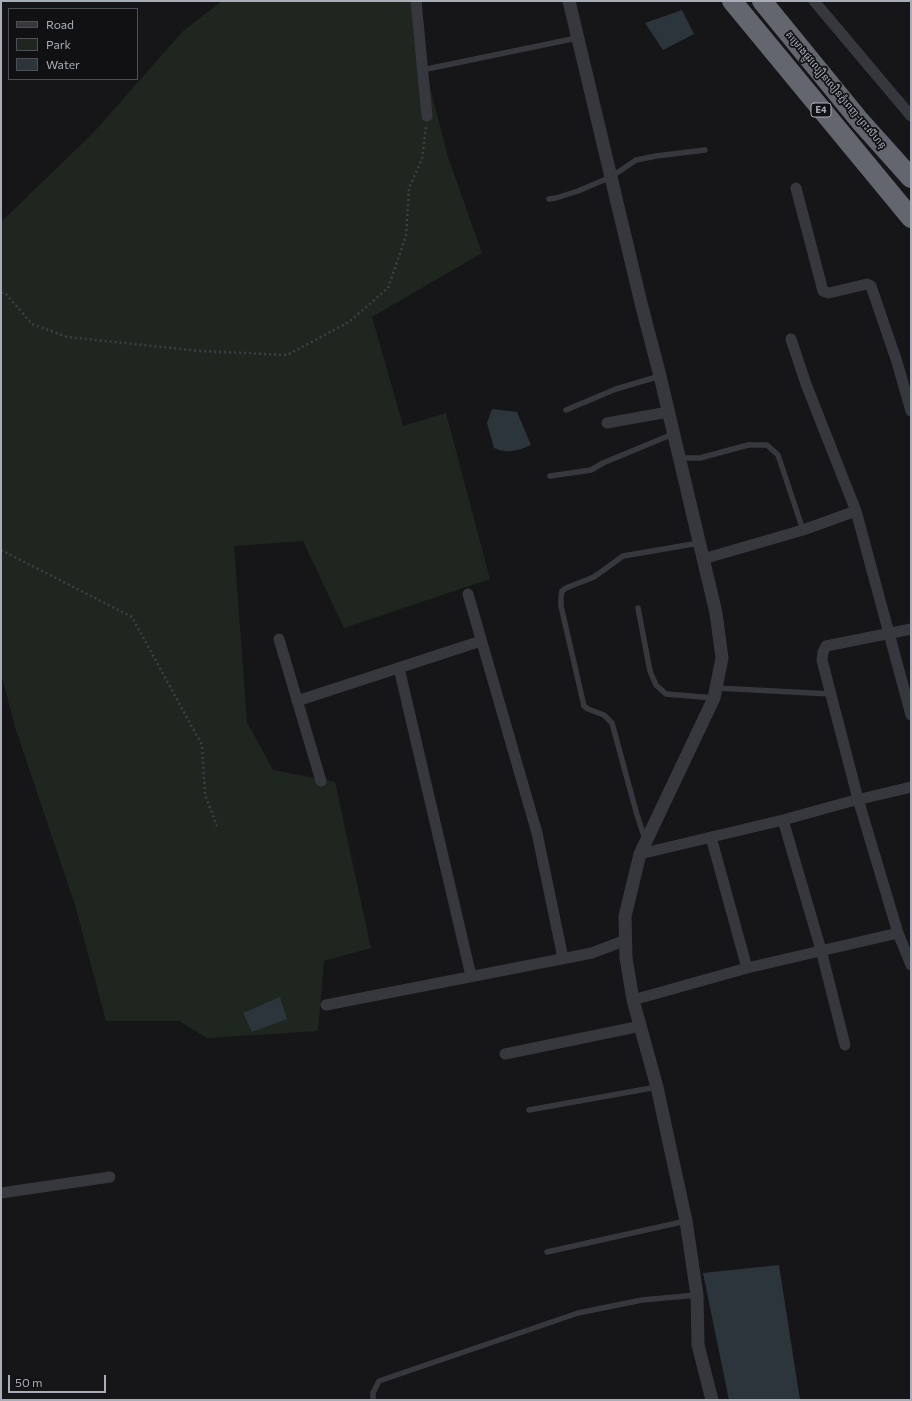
<!DOCTYPE html>
<meta charset="utf-8">
<style>
body{margin:0}
#map{position:relative;width:912px;height:1401px;overflow:hidden;background:#161618;font-family:Commissioner,sans-serif}
canvas{display:block}
.frame{position:absolute;inset:0;border:2px solid #a8adb8;pointer-events:none}
.legend{position:absolute;left:8px;top:8px;width:130px;height:72px;box-sizing:border-box;background:#111113;border:1px solid #4d4f55;margin:0;padding:5px 7px;list-style:none;font-size:12px;color:#a8adb8}
.legend li{display:flex;align-items:center;gap:8px;height:20px}
.legend b{width:20px;border:1px solid #4d4f55}
.scale{position:absolute;left:8px;top:1375px;width:98px;height:18px;box-sizing:border-box;border:2px solid #a8adb8;border-top:0;padding-left:5px;font-size:12px;line-height:14px;white-space:nowrap;color:#a8adb8;-webkit-text-stroke:3px #111113;paint-order:stroke}
</style>
<div id="map">
<canvas width="912" height="1401"></canvas>
<div class="frame"></div>
<ul class="legend">
<li><b style="height:5px;background:#37383d"></b>Road</li>
<li><b style="height:11px;background:#1e261f"></b>Park</li>
<li><b style="height:11px;background:#2c353c"></b>Water</li>
</ul>
<div class="scale">50 m</div>
</div>
<script>
const c = document.querySelector('canvas').getContext('2d');
c.lineJoin = 'round';
function fill(path, color) { c.fillStyle = color; c.fill(path, 'evenodd'); }
function stroke(path, color, width, dash) { c.strokeStyle = color; c.lineWidth = width; c.lineCap = dash ? 'butt' : 'round'; c.setLineDash(dash || []); c.stroke(path); }
function drawText(font, color, halo, rows, align = 'center') {
  c.font = font + ' Commissioner,"Noto Sans Khmer",sans-serif'; c.lineWidth = 3.5; c.setLineDash([]); c.textBaseline = 'middle'; c.strokeStyle = halo; c.fillStyle = color; for (const [text, x, y, turn = 0] of rows) {
    c.save(); c.translate(x, y); c.rotate((+turn || 0) * Math.PI / 180); c.textAlign = isNaN(turn) ? turn : align; if (halo) c.strokeText(text, 0, 0); c.fillText(text, 0, 0); c.restore();
  }
}
const green = new Path2D(`
 M222,1H414L427,76L448,157L482,253L372,317L403,426L446,413L490,579L344,628L303,541L234,546L247,722L273,770L335,782L371,948L324,961L318,1031L207,1038L179,1021H106L75,905L15,727L1,673V222L94,132L183,31Z`);
const water = new Path2D(`
 M682,10L694,34L663,50L645,23Z
 M492,409L517,412L531,445C518,451 507,454 494,448L487,423Z
 M280,997L287,1019L252,1032L243,1013Z
 M779,1265L800,1400H729L703,1273Z`);
const path = new Path2D(`
 M1,293L6,294L32,324L67,337L200,351L287,355L349,322L388,288L406,236L409,188L422,159L426,126
 M1,550L132,617L202,745L205,795L217,826`);
const service = new Path2D(`
 M422,70L577,38
 M549,199L556,198L578,191L611,177L636,160L656,156L705,150
 M566,410L616,389L660,376
 M679,458H700L748,445H767L778,455L803,530
 M550,476L591,470L603,463L673,434
 M638,608L650,671L656,685L666,694L714,698
 M716,688L831,694
 M645,839L637,815L612,723L604,715L588,709L584,706L561,606V597L562,591L566,588L594,577L623,556L699,543
 M529,1110L657,1087
 M547,1252L686,1221
 M373,1400V1393L379,1381L578,1313L642,1300L697,1295`);
const minor = new Path2D(`
 M416,1L427,116
 M814,1L911,116
 M796,188L823,291L829,293L867,284L871,286L897,362L911,411
 M791,339L806,384L856,511L911,715
 M607,423L668,412
 M703,559L803,530L856,511
 M468,594L537,833L563,958
 M911,629L826,646L823,652L822,660L858,799L898,933L911,965
 M279,639L321,781
 M399,668L471,976
 M297,701L481,641
 M783,820L821,950L845,1045
 M711,837L747,968
 M640,854L783,820L848,802L911,787
 M633,1000L747,968L898,933
 M326,1005L592,953L626,940
 M505,1054L641,1026
 M1,1193L110,1177`);
const tertiary = new Path2D(`
 M569,1L641,303L660,376L716,613L722,658L714,698L640,854L625,916L626,958L633,1000L657,1087L686,1221L697,1295L698,1345L712,1400`);
const motorway = new Path2D(`
 M732,1L911,218
 M762,1L860,121L911,178`);
const shields = [
 [821,110,20]
];
const shieldNames = [
 ["E4",821,110]
];
const streetNames = [
 ["គម្រោងផ្លូវល្បឿនលឿនភ្នំពេញ-ព្រះសីហនុ",836,90,50]
];
fill(green, '#1e261f');
fill(water, '#2c353c');
stroke(path, '#3d3f44', 2.5, [2, 3]);
stroke(service, '#37383d', 5.5);
stroke(minor, '#37383d', 11);
stroke(tertiary, '#37383d', 13);
stroke(motorway, '#63666e', 20);
for (const [x, y, w] of shields) { const box = new Path2D(); box.roundRect(x - w / 2, y - 7, w, 14, 3); c.fillStyle = '#111113'; c.fill(box); stroke(box, '#a8adb8', 1); }
drawText('bold 9px', '#a8adb8', null, shieldNames);
drawText('10px', '#a8adb8', '#111113', streetNames);
</script>
